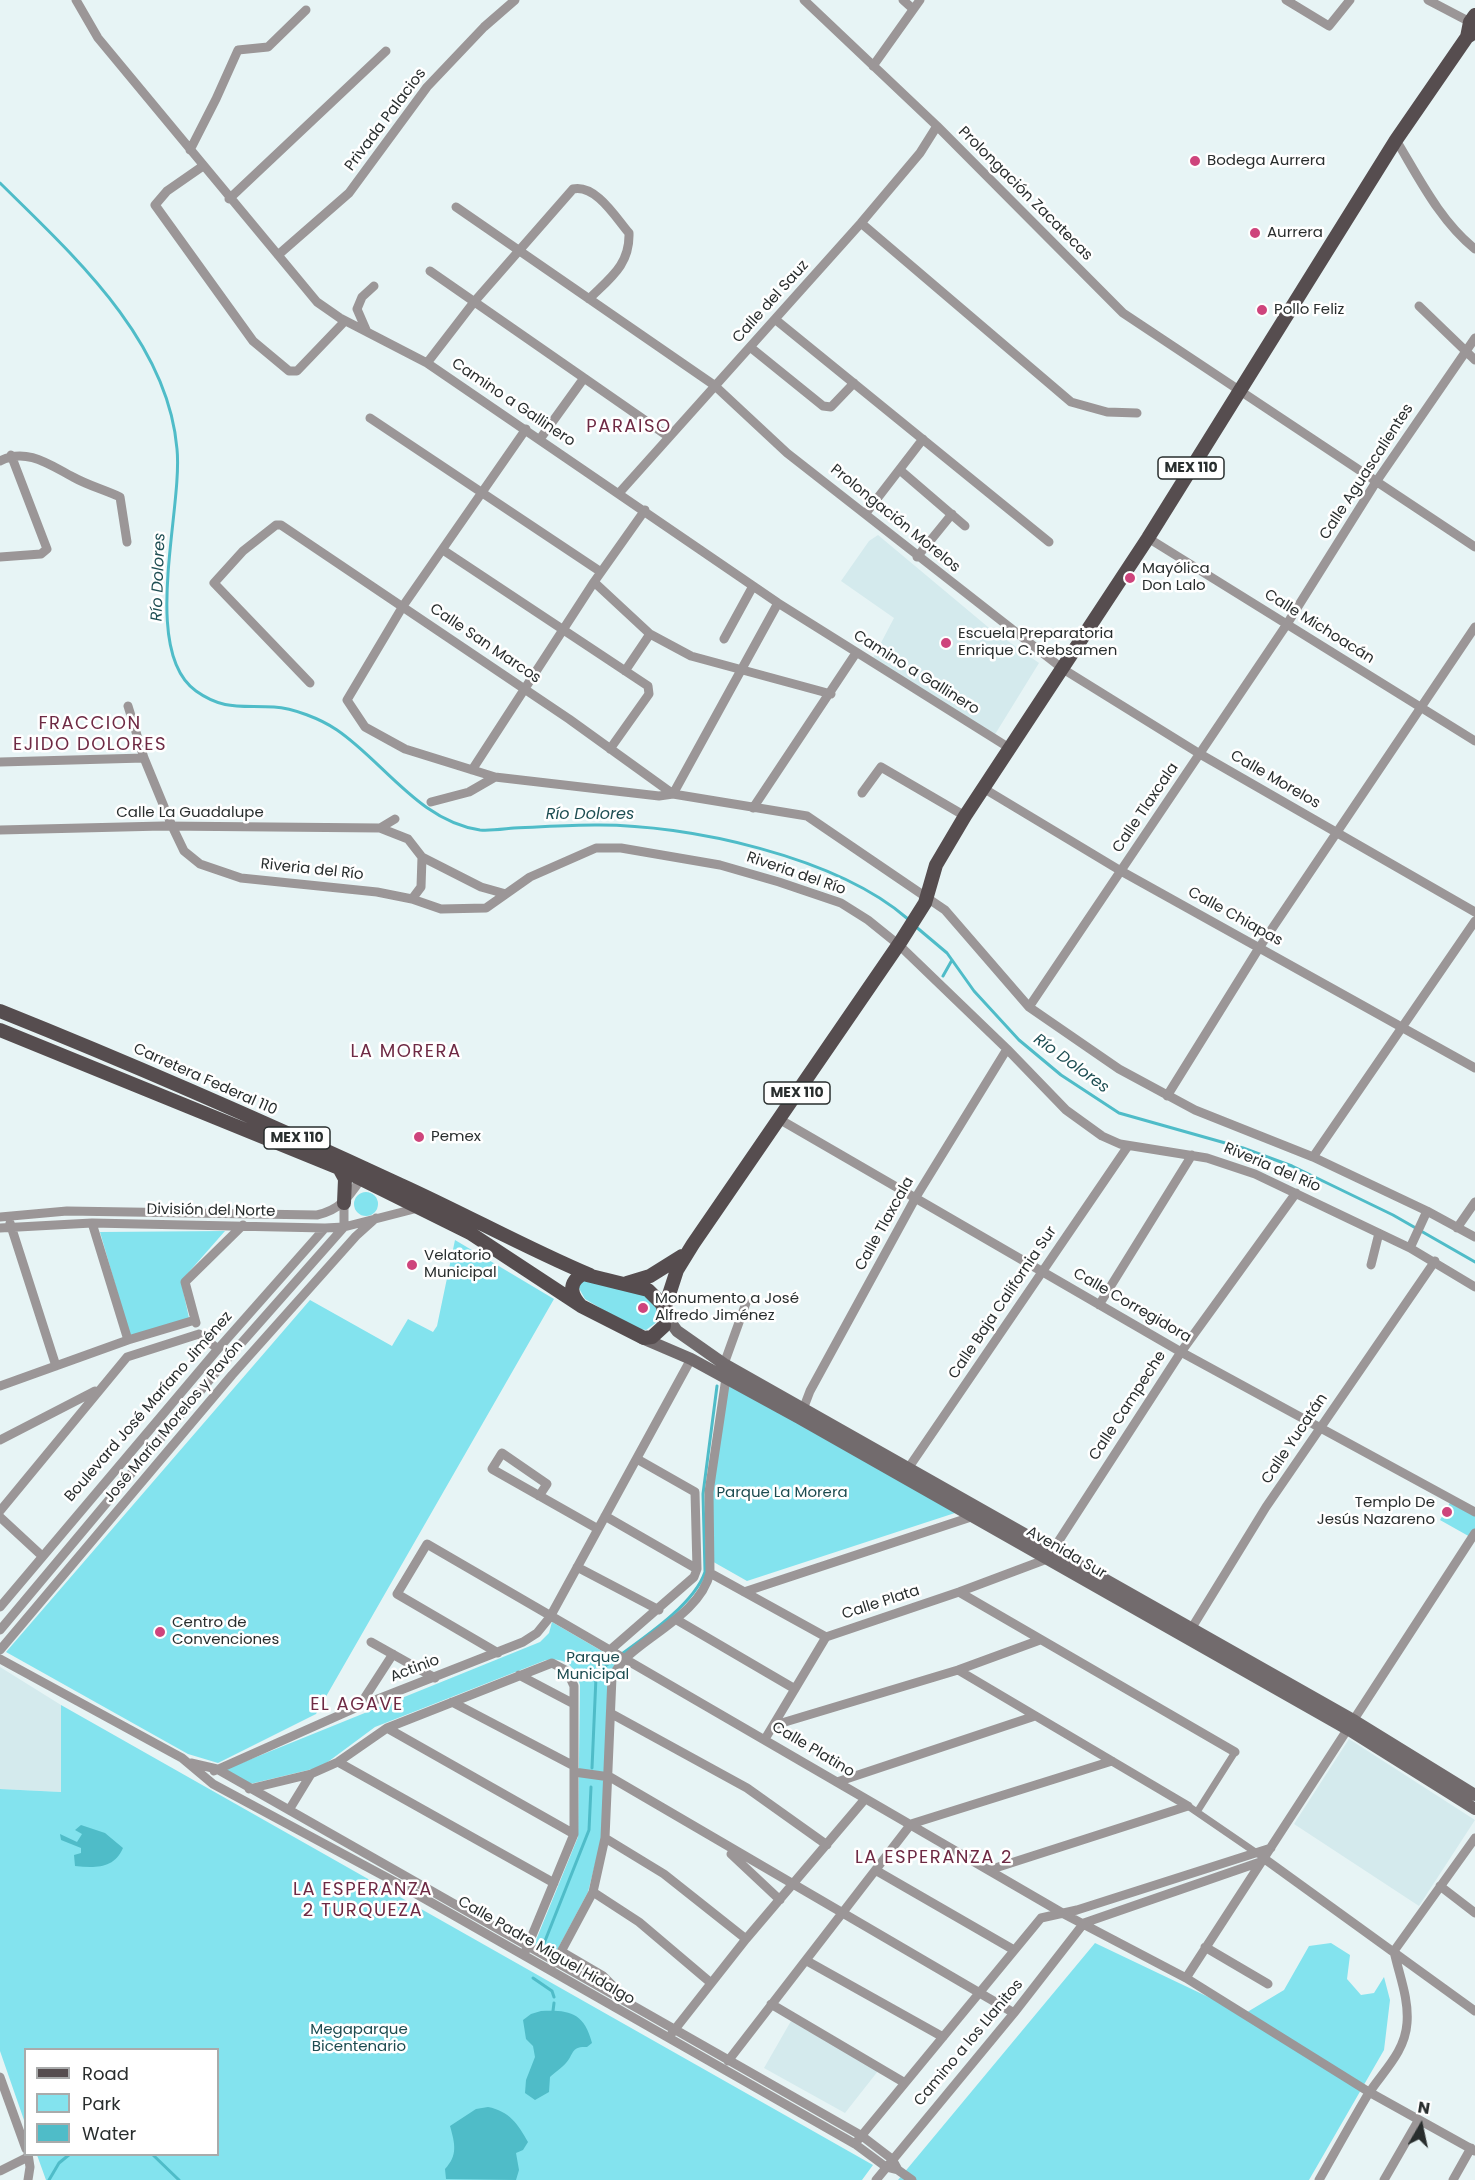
<!DOCTYPE html>
<meta charset="utf-8">
<style>
body{margin:0}
#map{position:relative;width:1475px;height:2180px;overflow:hidden;background:#e7f4f5;font-family:Poppins,sans-serif}
canvas{display:block}
.legend{position:absolute;left:24px;top:2048px;width:195px;height:108px;box-sizing:border-box;background:#fff;border:2px solid #a9abab;margin:0;padding:8px 10px;list-style:none;font-size:18px;color:#292e2e}
.legend li{display:flex;align-items:center;gap:12px;height:30px}
.legend b{width:30px;border:2px solid #a9abab}
.north{position:absolute;left:1391px;top:2096px;width:60px;height:60px;-webkit-text-stroke:4px #fff;paint-order:stroke;rotate:9deg;font-size:16px;font-weight:700;line-height:24px;text-align:center;color:#292e2e}
.north::after{content:'';display:block;margin:auto;width:21px;height:27px;background:#292e2e;clip-path:polygon(50% 0,100% 100%,50% 72%,0 100%)}
</style>
<div id="map">
<canvas width="1475" height="2180"></canvas>
<ul class="legend">
<li><b style="height:8px;background:#564d4f"></b>Road</li>
<li><b style="height:16px;background:#83e3ee"></b>Park</li>
<li><b style="height:16px;background:#4fbcc8"></b>Water</li>
</ul>
<div class="north">N</div>
</div>
<script>
const c = document.querySelector('canvas').getContext('2d');
c.lineJoin = 'round';
function fill(path, color) { c.fillStyle = color; c.fill(path, 'evenodd'); }
function stroke(path, color, width, dash) { c.strokeStyle = color; c.lineWidth = width; c.lineCap = dash ? 'butt' : 'round'; c.setLineDash(dash || []); c.stroke(path); }
function drawText(font, color, halo, rows, align = 'center') {
  c.font = font + ' Poppins,sans-serif'; c.lineWidth = 5; c.setLineDash([]); c.textBaseline = 'middle'; c.strokeStyle = halo; c.fillStyle = color; for (const [text, x, y, turn = 0] of rows) {
    c.save(); c.translate(x, y); c.rotate((+turn || 0) * Math.PI / 180); c.textAlign = isNaN(turn) ? turn : align; if (halo) c.strokeText(text, 0, 0); c.fillText(text, 0, 0); c.restore();
  }
}
const built = new Path2D(`
 M878,535L988,627L1039,663L994,736L873,658L894,618L841,581L869,541Z
 M0,1667L61,1705V1792L0,1789Z
 M1349,1739L1475,1820L1419,1906L1294,1824Z
 M791,2021L878,2071L845,2113L764,2068Z`);
const green = new Path2D(`
 M354 1204a12 12 0 1 1 24 0a12 12 0 1 1-24 0Z
 M225,1231L181,1281L189,1318L130,1336L100,1232Z
 M455,1240L554,1299L316,1714L218,1763L188,1754L6,1652L310,1300L392,1346L408,1319L433,1332L437,1326Z
 M577,1279L652,1295L661,1319L646,1330L634,1328L585,1299L576,1283Z
 M726,1378L961,1511L747,1581L710,1560L709,1492Z
 M1452,1499L1475,1512V1533L1472,1538L1440,1520Z
 M552,1622L619,1661L608,1676L602,1837L588,1892L554,1956L534,1945L578,1837L580,1685C575,1666 566,1657 546,1660L375,1727L321,1767L250,1784L224,1770L540,1642L549,1633Z
 M61,1705L873,2165L862,2180H46L37,2155L218,2154V2050H26L25,2123L0,2051V1789L61,1792Z
 M1095,1943L1244,2014L1284,1990L1309,1946L1331,1943L1350,1955L1347,1979L1361,1995L1374,1993L1384,1977L1390,2000L1384,2050L1309,2180H898Z`);
const water = new Path2D(`
 M81,1825L105,1833L123,1848C114,1869 95,1868 75,1866L74,1855L81,1853V1848L61,1840L60,1834L77,1842L82,1834L75,1830Z
 M541,2011C569,2010 584,2012 592,2043L587,2047C571,2046 574,2054 566,2063C562,2068 555,2072 550,2077L549,2092L535,2100L525,2093L526,2080L535,2057L533,2046L526,2039L523,2020L531,2014Z
 M488,2107C509,2111 518,2124 528,2142L523,2150L516,2153L519,2170L516,2180L446,2179L445,2169C458,2155 455,2144 450,2126L476,2109Z`);
const stream = new Path2D(`
 M0,183C73,255 168,340 177,449C183,509 140,651 196,691C224,711 242,705 274,707C293,708 321,719 337,730C384,762 419,821 480,830C490,831 503,829 514,828C541,827 568,825 595,825C688,824 837,857 908,919
 M915,926L947,953L974,991L1019,1040L1061,1075L1119,1113L1243,1148L1292,1166L1393,1215L1475,1262
 M943,976L952,960
 M592,1768L596,1677L604,1667C634,1644 693,1608 705,1572L703,1494L717,1386
 M543,1946L589,1830L591,1787
 M533,1978L552,1991L554,1997
 M553,2011L554,2003
 M152,2154L179,2180
 M49,2180L59,2163L70,2154`);
const pedestrian = new Path2D(`
 M1188,1806L1258,1854
 M1197,1812L1235,1752`);
const minor = new Path2D(`
 M76,0L98,38L317,302L340,318L427,363L778,603L1011,749
 M804,0L937,126L1123,313L1475,547
 M903,0L913,9
 M1286,0L1329,26L1350,0
 M1428,0L1470,22
 M873,66L920,0
 M1396,140C1419,178 1440,221 1475,249
 M190,150L216,99L238,50L268,47L306,10
 M203,166L167,191L155,205L253,341L289,371H297L345,321
 M229,199L386,51
 M456,207L714,385L787,453L1063,669L1200,754L1475,912
 M861,223L1071,402L1107,412L1137,413
 M278,255L349,193L427,87L484,27L515,0
 M430,271L669,437
 M1419,306L1475,360
 M776,320L1049,542
 M367,332L357,309L362,297L374,286
 M750,347L823,406L831,407L854,383
 M427,363L474,302L573,189C596,184 616,218 629,233C630,265 610,278 589,299
 M370,418L601,572
 M526,429L403,606L347,700L365,727L405,749L495,777L659,796L673,794L807,816L945,910L1029,1007L1119,1069L1195,1110L1313,1157L1427,1211L1475,1237
 M540,439L584,378
 M0,461C26,447 50,465 73,477C87,485 105,490 120,497L127,542
 M901,471L965,526
 M620,492L861,223L920,153L937,126
 M866,513L923,439
 M1148,538L1475,741
 M443,550L648,686L649,694L610,749
 M0,557L41,554L47,549L11,455
 M917,557L952,514
 M594,582L650,634L691,656L831,694
 M724,639L753,586
 M625,671L650,634
 M310,683L214,583L243,551L276,525H281L569,719L673,794
 M128,706L144,758L172,826L184,851L200,864L241,878L377,892L412,899L441,909L486,908L530,877L596,848H621L720,865L779,882L841,903L868,920L899,945L1007,1049L1066,1110L1102,1136L1120,1144L1207,1158L1255,1174L1410,1248L1475,1287
 M0,762L144,758
 M472,770L594,582L645,510
 M983,788L1121,871L1475,1068
 M862,793L881,767L965,816
 M673,794L778,603
 M431,802L469,792L495,777
 M753,808L856,653
 M380,828L395,819
 M0,830L163,826L380,828L408,839L422,857L421,887L412,899
 M422,857L481,887L506,894
 M1029,1007L1287,624L1376,482L1475,338
 M1167,1096L1259,948L1475,627
 M779,1119L1181,1352L1475,1512
 M1313,1157L1475,921
 M0,1217L67,1211L317,1215C340,1210 348,1198 361,1179
 M10,1223L56,1366
 M92,1223L128,1340
 M0,1228L92,1223L325,1228L344,1227L418,1208
 M1457,1228L1475,1202
 M1410,1248L1427,1211
 M1371,1265L1379,1233
 M1099,1305L1192,1155
 M196,1323L185,1282L243,1225
 M199,1334L218,1349
 M724,1364L746,1303
 M0,1386L128,1340L195,1320
 M802,1412L810,1391L916,1197L1007,1049
 M0,1440L95,1391
 M905,1473L1128,1146
 M539,1496L547,1484L502,1453L492,1469L598,1529
 M0,1511L127,1357L199,1334
 M605,1516L697,1569
 M0,1517L41,1555
 M577,1567L659,1610
 M710,1573L826,1637
 M744,1592L971,1517
 M959,1592L1235,1752
 M0,1607L218,1349L325,1228
 M677,1620L795,1689
 M0,1630L222,1365L344,1227V1203
 M1188,1634L1266,1507L1435,1261
 M371,1642L435,1678
 M0,1650L232,1375L356,1236L376,1218
 M609,1651L694,1577L697,1569L695,1492L637,1459
 M498,1653L397,1594L427,1544L1064,1914L1186,1978L1369,2092L1475,2151
 M0,1659L182,1758L213,1784L397,1883L855,2144L886,2167L898,2170L912,2180
 M958,1670L1188,1806
 M519,1675L574,1704
 M452,1702L574,1766
 M360,1705L393,1654
 M612,1714L747,1788L827,1845
 M775,1725L958,1670L1040,1640
 M387,1728L574,1834
 M765,1739L826,1637L959,1592L1047,1559L1181,1352L1296,1193
 M338,1762L554,1883
 M191,1763L217,1769L862,2136L892,2159L898,2170
 M214,1771L360,1706L523,1642L537,1633L550,1617L691,1359
 M574,1772L610,1777L1014,2013
 M837,1782L1035,1716
 M249,1789L311,1774L338,1762L387,1728L552,1663L567,1671L574,1686V1834L526,1950
 M289,1810L311,1774
 M605,1838L664,1874L746,1939
 M731,1854L780,1900
 M1262,1857L1475,2011
 M989,1870L1188,1806
 M877,1871L1014,1950
 M1440,1886L1475,1913
 M593,1892L639,1922L711,1983
 M1205,1947L1268,1984
 M1394,1951L1475,1838
 M562,1952L603,1976L627,2000
 M807,1961L943,2037
 M555,1963L593,1892L605,1838L612,1677C616,1671 620,1663 626,1658C652,1633 701,1611 710,1573L709,1492L726,1378
 M1186,1978L1475,1533
 M771,2004L905,2083
 M672,2033L746,1939L865,1799
 M728,2061L911,1824L1112,1761
 M0,2077L26,2149
 M858,2140L1041,1918L1077,1910L1271,1848
 M28,2154L30,2167L28,2180
 M0,2171L28,2157
 M876,2180L1014,2013L1084,1923L1263,1861
 M1319,2180C1335,2152 1351,2123 1367,2096C1382,2072 1405,2053 1407,2023C1409,1998 1399,1975 1394,1951
 M1384,2180L1418,2121
 M1453,2180L1471,2148`);
const secondary = new Path2D(`
 M666,1316L677,1331L724,1364L1355,1721L1475,1795
 M642,1338L691,1359L799,1418L1349,1730L1475,1809`);
const primary = new Path2D(`
 M1467,37L1470,22L1475,15
 M0,1011C135,1065 269,1124 401,1185C465,1214 526,1248 590,1275
 M0,1030L339,1168L470,1233L581,1306
 M339,1168L345,1179L344,1203
 M583,1274L648,1290L663,1305L664,1326L652,1337L644,1338L581,1306C571,1295 567,1283 583,1274Z
 M627,1283L650,1276L682,1256
 M664,1310L677,1270L693,1244L901,941L925,903L936,865L965,816L1148,538L1396,140L1467,37L1475,32`);
const markers = [
 [1195,161,6,"#ce447c"],
 [1255,233,6,"#ce447c"],
 [1262,310,6,"#ce447c"],
 [1130,578,6,"#ce447c"],
 [946,643,6,"#ce447c"],
 [419,1137,6,"#ce447c"],
 [412,1265,6,"#ce447c"],
 [643,1308,6,"#ce447c"],
 [1447,1512,6,"#ce447c"],
 [160,1632,6,"#ce447c"]
];
const shields = [
 [1191,468,66],
 [797,1093,66],
 [297,1138,66]
];
const shieldNames = [
 ["MEX 110",1191,468],
 ["MEX 110",797,1093],
 ["MEX 110",297,1138]
];
const streetNames = [
 ["Privada Palacios",386,120,-53],
 ["Prolongación Zacatecas",1025,194,45],
 ["Calle del Sauz",771,302,-48],
 ["Camino a Gallinero",513,403,34],
 ["Calle Aguascalientes",1367,472,-57],
 ["Prolongación Morelos",895,519,39],
 ["Calle Michoacán",1319,627,32],
 ["Calle San Marcos",485,644,34],
 ["Camino a Gallinero",916,673,32],
 ["Calle Morelos",1275,780,30],
 ["Calle Tlaxcala",1146,808,-56],
 ["Calle La Guadalupe",190,813],
 ["Riveria del Río",312,870,6],
 ["Riveria del Río",796,874,19],
 ["Calle Chiapas",1235,917,29],
 ["Carretera Federal 110",205,1080,24],
 ["Riveria del Río",1272,1168,23],
 ["División del Norte",211,1211,1],
 ["Calle Tlaxcala",885,1224,-61],
 ["Calle Baja California Sur",1003,1303,-56],
 ["Calle Corregidora",1132,1306,30],
 ["Calle Campeche",1128,1406,-57],
 ["Boulevard José Maríano Jiménez",149,1407,-49],
 ["José María Morelos y Pavón",174,1422,-50],
 ["Calle Yucatán",1295,1439,-56],
 ["Avenida Sur",1066,1553,30],
 ["Calle Plata",881,1603,-18],
 ["Actinio",415,1669,-21],
 ["Calle Platino",813,1750,31],
 ["Calle Padre Miguel Hidalgo",546,1951,30],
 ["Camino a los Llanitos",969,2043,-50]
];
const poiNames = [
 ["Bodega Aurrera",1207,161],
 ["Aurrera",1267,233],
 ["Pollo Feliz",1274,310],
 ["Mayólica",1142,569],
 ["Don Lalo",1142,586],
 ["Escuela Preparatoria",958,634],
 ["Enrique C. Rebsamen",958,651],
 ["Pemex",431,1137],
 ["Velatorio",424,1256],
 ["Municipal",424,1273],
 ["Monumento a José",655,1299],
 ["Alfredo Jiménez",655,1316],
 ["Templo De",1435,1503,"right"],
 ["Jesús Nazareno",1435,1520,"right"],
 ["Centro de",172,1623],
 ["Convenciones",172,1640]
];
const parkNames = [
 ["Parque La Morera",782,1493],
 ["Parque",593,1658],
 ["Municipal",593,1675],
 ["Megaparque",359,2030],
 ["Bicentenario",359,2047]
];
const waterNames = [
 ["Río Dolores",159,577,-88],
 ["Río Dolores",590,815],
 ["Río Dolores",1071,1064,36]
];
const quarterNames = [
 ["PARAISO",629,427],
 ["FRACCION",90,724],
 ["EJIDO DOLORES",90,745],
 ["LA MORERA",406,1052],
 ["EL AGAVE",357,1705],
 ["LA ESPERANZA 2",934,1858],
 ["LA ESPERANZA",363,1890],
 ["2 TURQUEZA",363,1911]
];
fill(built, '#d4eaed');
fill(green, '#83e3ee');
fill(water, '#4fbcc8');
stroke(stream, '#4fbcc8', 3);
stroke(pedestrian, '#9b9697', 7);
stroke(minor, '#9b9697', 9);
stroke(secondary, '#726b6d', 12);
stroke(primary, '#564d4f', 14);
for (const [x, y, r, color] of markers) { const dot = new Path2D(); dot.arc(x, y, r, 0, 2 * Math.PI); c.fillStyle = color; c.fill(dot); stroke(dot, '#fff', 2); }
for (const [x, y, w] of shields) { const box = new Path2D(); box.roundRect(x - w / 2, y - 11, w, 22, 4.5); c.fillStyle = '#fff'; c.fill(box); stroke(box, '#292e2e', 1.5); }
drawText('bold 14px', '#292e2e', null, shieldNames);
drawText('15px', '#292e2e', '#fff', streetNames);
drawText('15px', '#292e2e', '#fff', poiNames, 'left');
drawText('15px', '#1c4c51', '#fff', parkNames);
drawText('italic 16px', '#1e4e53', '#fff', waterNames);
c.letterSpacing = '1.5px';
drawText('18px', '#6e2a44', '#fff', quarterNames);
c.letterSpacing = '0px';
</script>
